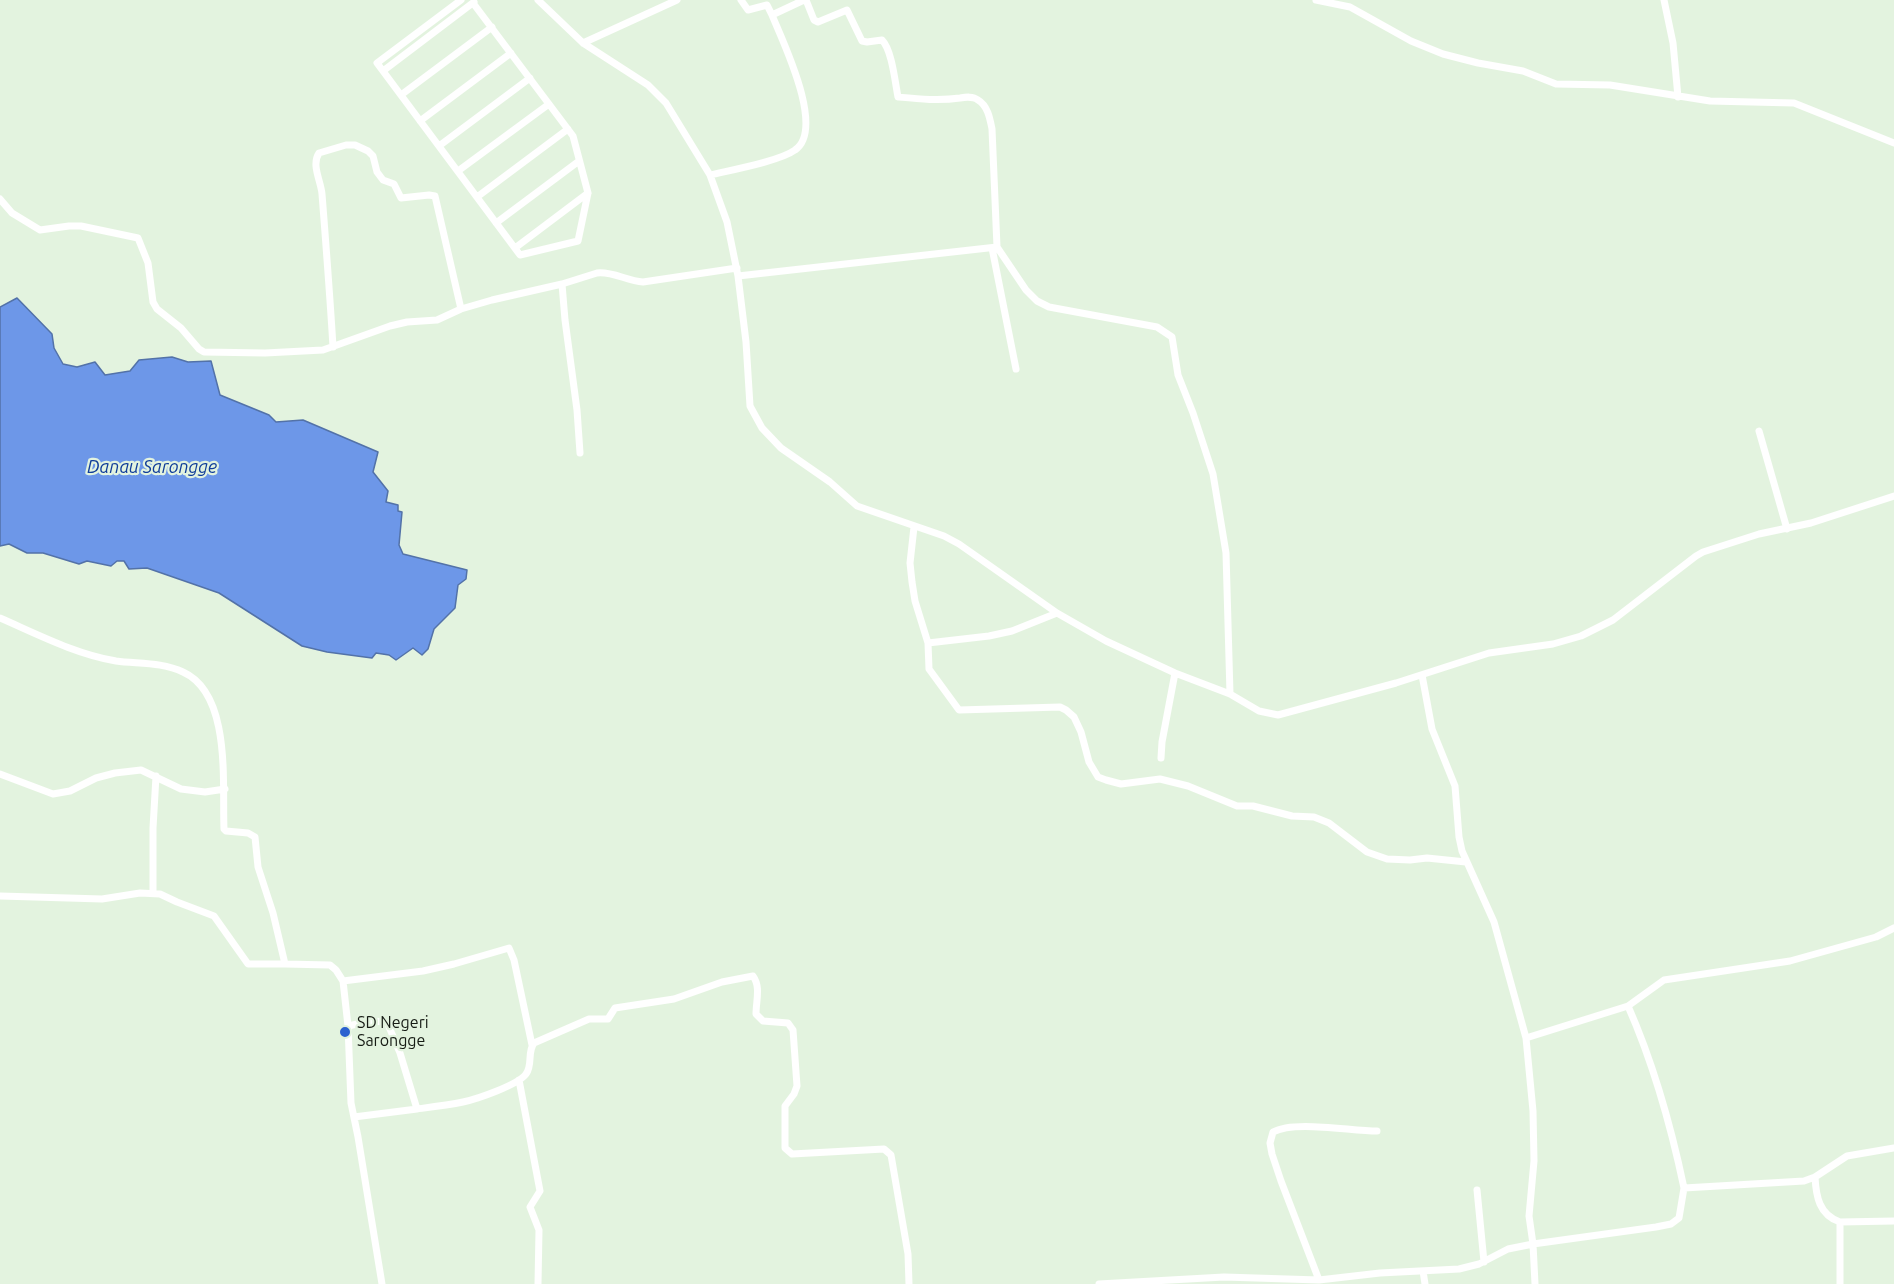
<!DOCTYPE html>
<style>
body{margin:0}
canvas{display:block;background:#e3f3df}
</style>
<canvas width="1894" height="1284"></canvas>
<script>
const c = document.querySelector('canvas').getContext('2d');
c.lineJoin = 'round';
function fill(path, color) { c.fillStyle = color; c.fill(path, 'evenodd'); }
function stroke(path, color, width, dash) { c.strokeStyle = color; c.lineWidth = width; c.lineCap = dash ? 'butt' : 'round'; c.setLineDash(dash || []); c.stroke(path); }
function drawText(font, color, halo, rows, align = 'center') {
  c.font = font + ' Ubuntu,sans-serif'; c.lineWidth = 4.5; c.setLineDash([]); c.textBaseline = 'middle'; c.strokeStyle = halo; c.fillStyle = color; for (const [text, x, y, turn = 0] of rows) {
    c.save(); c.translate(x, y); c.rotate((+turn || 0) * Math.PI / 180); c.textAlign = isNaN(turn) ? turn : align; if (halo) c.strokeText(text, 0, 0); c.fillText(text, 0, 0); c.restore();
  }
}
const water = new Path2D(`
 M17,298L52,334L54,348L63,364L77,367L95,362L105,375L130,371L139,360L172,357L188,362L211,361L220,395L269,415L276,422L303,420L378,452L373,472L388,491L386,502L398,505V511L402,512L399,545L403,554L467,570L466,579L458,585L455,608L434,629L428,649L422,655L413,648L396,660L389,655L376,653L372,658L327,652L302,646L219,593L147,568L129,569L124,561H117L111,566L87,561L79,564L43,553H27L9,544L0,546V307Z`);
const minor = new Path2D(`
 M461,0L377,63L520,255L578,241L588,193L573,136L473,3
 M538,0L583,43L648,85L666,103L710,175L727,222L738,276L746,342L750,406L762,428L781,448L830,482L857,506L944,536L959,544L1057,613L1106,641L1175,673L1230,694L1259,711L1278,715L1396,683L1489,653L1553,644L1581,636L1613,620L1696,556L1703,552L1759,534L1811,523L1894,496
 M741,0L748,10L767,5L772,15L804,0
 M806,0L814,20L818,22L847,10L862,41L867,42L882,40C892,50 895,82 898,97C919,99 939,101 960,98C966,97 973,96 978,100C988,106 990,119 992,129L997,247L1026,290L1037,301L1049,307L1157,327L1172,337L1178,375L1193,413L1213,474L1226,553L1230,694
 M1316,0L1350,7L1411,41L1443,54L1478,63L1523,71L1556,84L1610,85L1710,101L1794,103L1894,143
 M1664,0L1673,43L1678,97
 M583,43L677,0
 M383,71L474,2
 M401,95L492,27
 M420,121L511,53
 M439,146L530,78
 M458,171L549,104
 M710,175C731,170 780,161 795,150C826,129 782,40 772,15
 M477,197L568,129
 M0,199L12,213L40,230L69,226H81L138,238L148,263L153,302L157,309L181,328L199,349L204,352L265,353L323,350L390,326L407,322L437,320L461,309L492,300L562,284
 M496,223L579,161
 M515,248L588,193
 M992,248L1016,369
 M738,276L997,247
 M333,347C330,296 326,245 322,194C321,181 311,165 319,153L346,145H355L368,151L373,156L377,172L383,180L394,184L401,198L429,195L435,196L461,309
 M1759,431L1787,529
 M580,453L577,410L565,320L562,284L597,273C612,271 627,281 643,282L737,268
 M914,527L910,563L912,582L915,601L928,643L929,669L959,710L1060,707L1066,710L1074,717L1081,732L1089,762L1098,777L1106,780L1121,784L1160,779L1188,786L1237,806H1253L1292,816L1314,817L1329,823L1367,852L1387,859L1410,860L1427,858L1466,862
 M0,618C37,634 75,654 116,661C138,664 162,662 183,672C232,694 222,785 224,829L226,831L248,833L255,837L258,867L273,913L285,964L330,965L336,970L343,981L348,1026L351,1103L358,1137L382,1284
 M928,643L989,636L1012,631L1057,613
 M1422,675L1432,729L1455,786L1459,837L1462,851L1494,922L1526,1038L1533,1111L1534,1161L1529,1216L1533,1244L1535,1284
 M1161,758L1162,742L1175,673
 M0,774L53,794L70,791L96,778L115,773L141,770L181,789L205,792L225,789
 M153,893V828L156,776
 M0,896L102,899L140,893L160,894L177,902L214,916L248,964H285
 M343,981L423,971L454,964L509,948L514,960L532,1045
 M1628,1006C1654,1065 1671,1126 1684,1188
 M348,1026L371,1021L387,1022L400,1053L417,1109C432,1107 448,1105 463,1102C477,1099 518,1085 526,1074C533,1065 527,1052 534,1043L589,1019H608L615,1008L674,999L722,982L753,976C761,987 756,1001 756,1014L763,1021L788,1023L793,1030L797,1086L794,1094L785,1106V1148L792,1154L884,1149L891,1155L908,1254L909,1284
 M1526,1038L1628,1006L1664,980L1790,961L1876,937L1894,928
 M519,1080L540,1191L530,1207L539,1230L538,1284
 M354,1117L417,1109
 M1815,1177C1816,1196 1819,1215 1840,1222
 M1477,1190L1484,1262
 M1423,1271L1425,1284
 M1319,1280L1281,1181L1272,1154L1270,1143L1273,1132C1294,1120 1350,1131 1377,1131
 M1099,1284L1224,1277L1319,1280L1380,1273L1459,1269L1479,1264L1508,1249L1533,1244L1656,1227L1671,1224L1679,1218L1684,1188L1804,1181L1815,1177L1847,1156L1894,1148
 M1840,1284V1222L1894,1221`);
const markers = [
 [345,1032,6,"#2b61cf"]
];
const poiNames = [
 ["SD Negeri",357,1023],
 ["Sarongge",357,1041]
];
const waterNames = [
 ["Danau Sarongge",152,467]
];
fill(water, '#6d97e8');
stroke(water, '#5372a8', 1.5);
stroke(minor, '#fff', 7);
for (const [x, y, r, color] of markers) { const dot = new Path2D(); dot.arc(x, y, r, 0, 2 * Math.PI); c.fillStyle = color; c.fill(dot); stroke(dot, '#e3f3df', 2); }
drawText('16px', '#161b14', '#e3f3df', poiNames, 'left');
drawText('italic 18px', '#103d99', '#e3f3df', waterNames);
</script>
